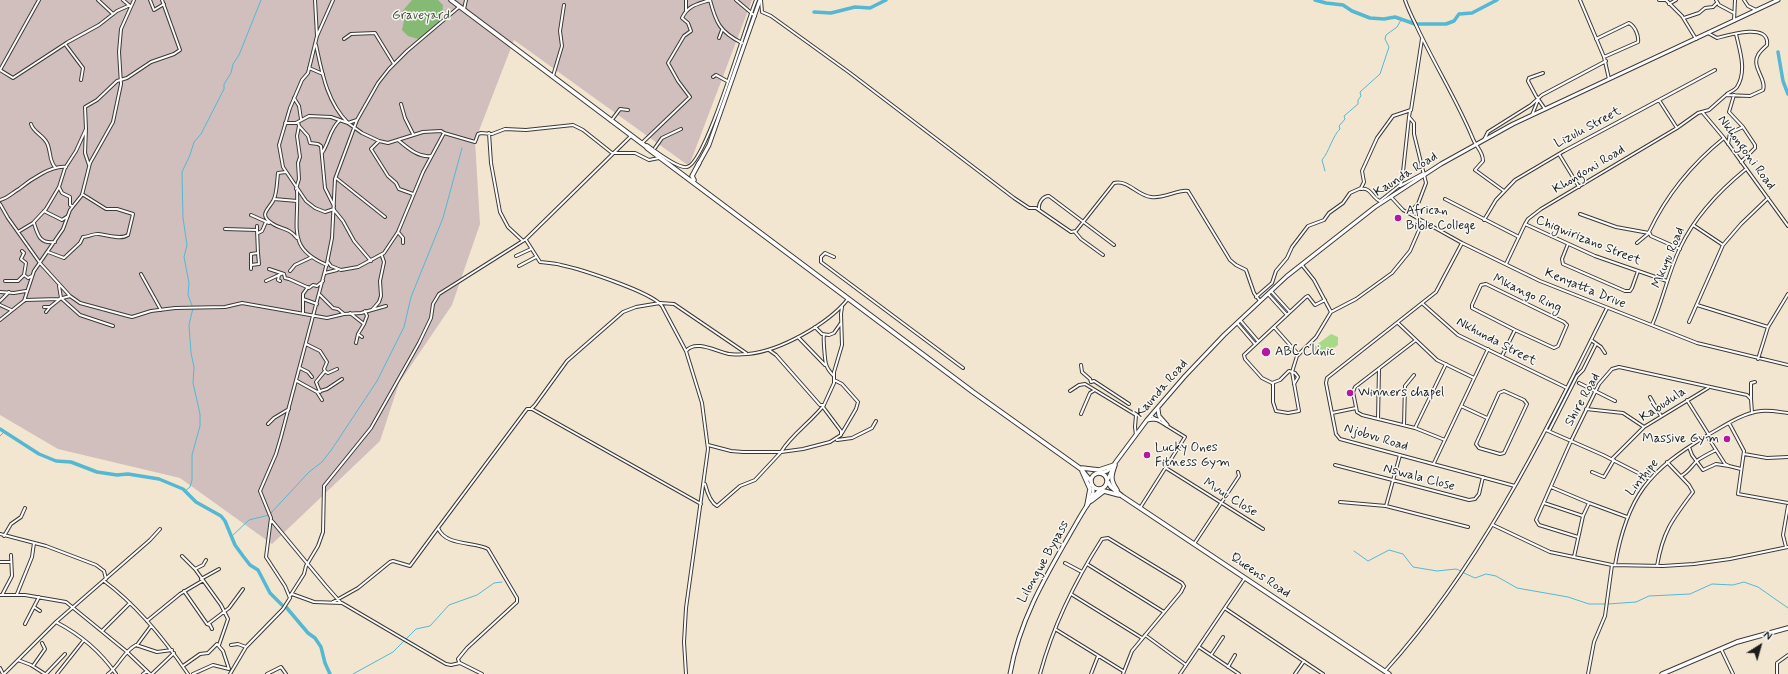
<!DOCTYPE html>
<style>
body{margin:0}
#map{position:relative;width:1788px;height:674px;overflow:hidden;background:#f2e6d0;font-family:Mynerve,sans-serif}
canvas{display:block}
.north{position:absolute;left:1740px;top:626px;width:40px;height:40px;-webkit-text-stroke:3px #f6f6f2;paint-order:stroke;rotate:37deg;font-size:11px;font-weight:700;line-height:16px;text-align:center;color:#1c1c1c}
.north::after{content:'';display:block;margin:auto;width:14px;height:18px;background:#1c1c1c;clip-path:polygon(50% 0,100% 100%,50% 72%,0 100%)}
</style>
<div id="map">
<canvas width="1788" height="674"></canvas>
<div class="north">N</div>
</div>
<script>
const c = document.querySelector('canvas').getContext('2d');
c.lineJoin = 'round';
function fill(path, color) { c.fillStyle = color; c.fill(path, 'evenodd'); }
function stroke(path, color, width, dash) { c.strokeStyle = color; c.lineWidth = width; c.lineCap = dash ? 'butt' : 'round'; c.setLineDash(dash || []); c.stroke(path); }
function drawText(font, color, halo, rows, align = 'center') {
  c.font = font + ' Mynerve,sans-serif'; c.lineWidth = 3; c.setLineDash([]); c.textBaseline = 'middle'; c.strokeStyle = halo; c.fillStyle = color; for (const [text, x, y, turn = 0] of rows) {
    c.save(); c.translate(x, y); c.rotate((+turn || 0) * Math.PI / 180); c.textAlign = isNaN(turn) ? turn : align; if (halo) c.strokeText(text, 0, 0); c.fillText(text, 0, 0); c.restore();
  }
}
const industrial = new Path2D(`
 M0,0H752L689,166L514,40L475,141L480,224L452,305L399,383L380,441L272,544L180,478L58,449L0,415Z`);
const green = new Path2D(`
 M1331,334L1338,337V345L1324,355H1317L1315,352V346Z`);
const forest = new Path2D(`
 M412,0H438L443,5L442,19L418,39L408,36L402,30L405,16L400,14Z`);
const stream = new Path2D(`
 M1325,171L1322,160C1329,152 1333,135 1340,129L1339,126L1345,119L1344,116L1358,104V100L1361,96L1360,92L1380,74L1389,47L1385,39L1386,35L1397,27L1401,20
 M0,436L4,432
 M185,491L190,487L192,480V455L200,426V414L193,383L194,367L191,353L189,325L193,308L188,295L189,283L184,257L187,245L183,218L182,172L190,155L194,142L201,134L224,89V84L231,73L233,64L239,55L261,0
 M271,513L309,472L322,462L332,449L377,381L404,327L411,297L443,218L462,148
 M232,536L249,520L269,515
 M1354,551L1368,561L1389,550L1403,554L1413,567L1437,571L1456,569L1461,571
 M1464,573L1475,578L1486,574L1496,576L1517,588L1568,597L1589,604H1606
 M1608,604L1636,602L1649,596L1690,594L1712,584L1733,585L1744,582L1758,587L1788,608
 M353,674L393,652L416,629L430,626L449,605L477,595L494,583L502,582`);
const river = new Path2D(`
 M1315,0L1326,3L1343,5L1352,11L1370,18L1384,19L1395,17L1415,24
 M814,12L831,13L855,7L870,8L886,0
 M1416,24H1446L1454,21L1459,14L1472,13L1497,0
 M1778,52L1783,81L1788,94
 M0,429L39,454L56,461L71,462L97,472L117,475L128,474L159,479L183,489L196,502L221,516L225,521L235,545L243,556L250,565L258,570L270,593L283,606
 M286,607L308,633L315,638L321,647L325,663L330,674`);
const minor = new Path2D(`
 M39,0L0,70L13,78L68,42L99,25L117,11L128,6H131
 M98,0L113,14
 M123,0L130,6
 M150,0L154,10L164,4
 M315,0L317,36
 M333,0L317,36L308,73L302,80L290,108L279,145L283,167L306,201L315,208L325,212L334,209
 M710,0C716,23 720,32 742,43
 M736,0L755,16
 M761,0L762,12L771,16L850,73L1014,198L1029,208H1036L1071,232L1076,231L1114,183C1127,179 1138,196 1151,197C1165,199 1178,189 1188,191L1230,260L1236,265L1246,270L1254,293L1260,301
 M1405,0C1408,9 1412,17 1416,25C1434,64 1457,100 1473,139C1476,147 1483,151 1483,161L1475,170L1504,191
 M1580,0L1604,57L1609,79
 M1659,0H1666
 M1666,0L1682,16L1696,39
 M1716,0L1719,5L1734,13
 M1744,0L1748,6L1756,10
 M1669,4L1676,0
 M464,9L466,0
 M686,11V0
 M1684,18L1699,13L1705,8L1713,7L1717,3
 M1734,21L1735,0
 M719,38L722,30
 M344,39L351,34L375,33L394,64
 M1596,39L1629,23C1635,26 1639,36 1638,42L1604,57
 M65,44L83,68L81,80
 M316,45C322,73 327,102 348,123L357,120
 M309,68L323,74
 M1543,73L1529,78L1528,81L1536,96L1545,109
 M553,76L562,46L560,31L564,5
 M713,77L716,75L727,81
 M1727,94C1730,92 1735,90 1737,87C1747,71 1740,51 1736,34
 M1734,95L1729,112L1743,127
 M294,98L299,106L301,119
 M1659,100L1677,128
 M401,104L405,118L413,134
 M1703,113L1724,138L1788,226
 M1532,115L1538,100
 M611,121L620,109L628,110
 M285,123H296L309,116L331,117L348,123L362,133L379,141L388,143L423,132L441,131L444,133L423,172L398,232L384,253L358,267L341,270L331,266L328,262
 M31,124C33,132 43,135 47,143C51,151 49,161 55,167
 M299,126L308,136L310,143L318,144L321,146L325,188L334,206
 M86,128L85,153L89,165
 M444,133L475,142L478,134L481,133L492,134L505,129L526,130L573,125L583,130L612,153H635L649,160L659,158
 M489,133L491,163L500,212L508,227L523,241
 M398,140C407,147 418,158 431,156
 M1484,140L1488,132L1531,105L1542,95L1606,61
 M379,141L371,149L388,176L396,183L399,189L413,194
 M642,143L690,97L678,81L668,63L684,36L691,31L688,23L682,18C688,5 698,4 710,0
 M1728,144L1730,133L1743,127L1755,145V148L1741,162
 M647,145C655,151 678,169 687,167C706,164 746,23 756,0
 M655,148L662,138L681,129
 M322,153C330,141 329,130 340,120
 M1559,154L1579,187
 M286,172L278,173C277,181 277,195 273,201C268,210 258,215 273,224C282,230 288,227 297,238
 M336,178L385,217
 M1400,186L1424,173
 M59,187L62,193L70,197V205L72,206
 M296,189L299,179L298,163L300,157L297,136L299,126L298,122
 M1361,189C1371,187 1372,198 1380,201L1400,185L1402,181L1409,117
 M297,191C299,227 286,248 327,265
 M1391,197L1403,210L1462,243L1540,281L1697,343L1788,365
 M274,199L297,201
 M1445,199L1519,237
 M0,200C8,198 12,193 19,189C30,180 52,165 66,167
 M0,204L8,218L40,263L70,296L80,303L128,316L132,317L151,311L175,308L225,307L242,303L327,318L344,314L361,313L386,306
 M1039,209C1038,203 1043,196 1049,196L1114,245
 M334,210L343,221L354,241L371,261
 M44,211L62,220L68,216
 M1409,213L1418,204L1426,183L1414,134V123L1409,117L1410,111
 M1580,214L1616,227L1649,233
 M251,215L269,223
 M1484,220L1496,200L1515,180L1564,151L1715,70
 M34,223C38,236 40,244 55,242
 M1525,224L1595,256L1667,281
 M1693,225L1723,245
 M225,229L257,230L258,253L251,254V269
 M257,230V226
 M18,232L33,223L46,209L59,187L65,168L76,151L86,129L85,107L97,100L117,81L127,78L151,62L174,54L180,50L162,0
 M398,232L403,238V243
 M1075,232L1081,239L1103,255
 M258,233L262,231L266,222
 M526,240L540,262C547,263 554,263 561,265C580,269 652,292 662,306L686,351
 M1462,243L1436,292L1327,378L1326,383L1336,434L1340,439L1515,486
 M1637,243L1649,233
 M1568,244L1562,259L1563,264L1625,291H1630L1632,288L1638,271
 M1680,249L1651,236L1649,232C1666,196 1693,163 1724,138
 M22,251L24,253L21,259L26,263L24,275
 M48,252L64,258L80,243L83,237C89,237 94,233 99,234C107,235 121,240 128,235L133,214L117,209H106L82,194
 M516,256L531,249
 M834,257L825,253L821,257V262L963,368
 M1506,264L1525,224L1528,219L1541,209L1677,128L1698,113L1709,110L1726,95L1750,96L1763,90C1767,79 1751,67 1758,55C1760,51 1764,48 1767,45C1770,22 1728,35 1717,38L1708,33
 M251,265L259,264L258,253
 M1302,265L1314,280L1331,312
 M519,266L536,257
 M269,269L284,274L285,278L289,279L309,288L313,285L317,286L323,281
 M290,271L295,265L312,257
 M325,273L337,270
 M141,274L161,310
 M279,275L278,280L280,281
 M5,281H18L24,275L28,278L32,276
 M266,281L281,274
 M59,286L61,298L80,315L113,326
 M1271,291L1290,312
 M0,292L14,293L26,291
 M1268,294L1287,315
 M320,295L333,308L338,309L344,314
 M1256,297L1272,283L1276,271L1287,258L1292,247L1308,226L1324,220L1329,213L1343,203L1350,193L1361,188L1364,182L1362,171L1377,138L1393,116L1411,110L1422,39
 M303,299L317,304
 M0,301L9,292
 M24,301L34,271L63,229L70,210L82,195L90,163L113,122L121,84L119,52L121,29L134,0
 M1423,304L1458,335L1567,388
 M0,305L11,310
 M1697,305L1768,327
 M44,307H50
 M372,310L379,302L381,296L380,281L384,262L382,256
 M46,312L50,307L60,299
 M303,313V294L308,287
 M350,313L364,324L358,334L362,337
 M0,320L25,300L59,299L70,296
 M1240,320L1258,341
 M1689,322L1723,245L1741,224L1768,198
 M1237,323L1255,344
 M1398,323L1437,360L1474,378
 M364,324L367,316L365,311
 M1652,325C1663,300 1668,273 1680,248C1695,216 1719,191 1746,169
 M815,327L822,334L829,335L834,333L841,323
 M1274,327L1298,354
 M824,335C823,338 825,361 826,364C827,368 830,372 833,375
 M798,337L825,365
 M1416,340L1355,387L1353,392L1357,412L1362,415L1415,428L1445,440
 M1591,340L1601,347L1605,353
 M356,343L358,334
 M306,344L320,351L327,362L324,369L326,372L328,373L337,369
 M1502,356L1515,330L1554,348L1558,346L1567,325L1564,322L1486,284L1481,285L1472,305V308L1515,330
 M1758,359L1768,327L1788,294
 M1081,365L1082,372L1090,379L1091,382
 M300,368L308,372L312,377
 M1292,372L1289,371L1280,380L1272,383L1262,378L1245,359L1244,355L1306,297L1308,296L1315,305L1325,300
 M1292,372L1295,373L1298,377L1294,384
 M834,380L842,384L858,402L856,409L842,433
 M297,381L317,392L327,389L342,379
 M1091,382L1094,381L1129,404
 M1273,383V402L1276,411L1288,413L1299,411L1292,372L1297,356L1316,337L1331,312L1356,299L1392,273L1410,251L1423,221
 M1579,383L1615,401
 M1070,391L1079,385L1085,384L1136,415L1135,427L1136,435
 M1504,391L1524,400L1527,404L1504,453L1500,454L1479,448L1476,444L1499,393Z
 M317,392L322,400
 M320,392L316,382L325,371
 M1650,397L1661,416
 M1751,398V383L1755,382
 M1687,400L1709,435
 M1461,406L1487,418
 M532,408L535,405L567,361L623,312L636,307L660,303L674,304L746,353
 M1586,409L1623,413L1644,427
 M1332,413L1356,408
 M1081,414L1090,393L1095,390
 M1378,419L1379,369
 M1729,423L1744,451L1738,494L1788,503
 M268,424L274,418L289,409
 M1404,425L1405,386L1414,375
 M1415,428L1446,364
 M1546,430L1603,455L1650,479
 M1549,431L1577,376L1583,370L1596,344
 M1707,436L1725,464L1729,466L1741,469
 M837,440L852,438L872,428L876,421
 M708,445L731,451L743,452H781C792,434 811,422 824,405H820L776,355L769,350
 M1689,447L1692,455L1703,470L1716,464L1729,466
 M1744,454L1767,458L1788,457
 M1400,455L1386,506L1468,527
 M1612,459L1644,427L1708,388
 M1434,463L1488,349
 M1335,465L1469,500L1475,499L1479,494L1483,477
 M1166,468L1263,529
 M1592,472L1604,477L1614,460
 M1681,476C1689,472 1692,465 1698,460C1704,456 1710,453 1716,450
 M705,484C707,492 710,502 717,506L740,486L755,480L781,452L803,449L830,442L841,435V431L823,407L834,383V372L842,345L841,314L842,307
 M1551,487L1589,503L1627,517
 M1340,502L1386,506
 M1544,503L1583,516
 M1140,508L1185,437L1151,416
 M272,521L326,586L341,603
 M1493,525L1550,552L1612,565L1663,566L1694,564L1730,559L1788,547
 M0,534L46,546L96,565L104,571L106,579
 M4,536L11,524L21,517L25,508
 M1578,537L1539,525L1536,520L1571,441L1599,384L1612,369L1619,367L1747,395L1751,399L1752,413
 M1194,544L1239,476L1238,472
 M1786,547L1783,535L1788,506
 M182,556L195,569L221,605L228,619L219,645
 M1574,557L1583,516L1589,503
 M0,562H11
 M1065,563L1082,572
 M1087,564L1164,612
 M1615,565C1627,496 1649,470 1708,435C1724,426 1742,413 1761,411C1770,410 1779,412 1788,413
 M1657,566C1663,531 1672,520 1693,492L1689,485L1667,462
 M195,569L203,565L206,560
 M201,579L219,569
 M104,581C138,606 165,640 188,674
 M184,591L207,624L210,625L212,629
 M17,594L32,557L34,543
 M292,594L314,602L342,603L446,664L451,665L460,663L482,674
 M1071,594L1142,638
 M0,595H25L66,602L126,651L150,674
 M2,595L12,576L11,555
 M290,596L304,574L306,566L318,546L323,532L324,486L371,428L419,343L431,318L433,304L439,294L526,239L631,136
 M333,602L358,588L390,562L393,561L410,566L438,528
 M34,607L40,611
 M1226,609L1323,674
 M147,621L180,594L202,581
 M56,622C79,634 101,652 116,674
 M25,624L39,597
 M208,624L229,608L243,589
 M1055,629L1123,671
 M102,631L130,603
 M1145,635L1186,665
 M137,645L151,626
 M231,645L238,644L246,647
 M1199,647L1239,674
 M1721,649L1733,674
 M1211,655L1223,637
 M18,660L31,665L45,674
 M459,662L458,659L467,648L517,602V598L488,549C475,541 446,547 438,528L527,409H532L701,504
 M33,666L45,649L42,643
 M183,666L200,654L208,653L217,644L223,651L229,669
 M1228,667L1235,655
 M0,668L3,674
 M1385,671C1481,565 1544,435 1607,308
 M4,674L56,622L150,540L160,529
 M46,674L65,654
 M57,674L84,640
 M108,674C119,666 123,652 136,645L157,652L172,650
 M143,674L147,671
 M152,674L174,653
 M193,674L213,665L229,669
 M230,674L246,647L283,609L290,598L285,586L266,557L271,518L260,491L276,454L281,437L327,263L332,238L335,179L357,120L378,83L389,69L407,51L459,7
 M267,674L281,667L286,674
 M686,674L684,642L686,608L708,449L702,403L686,351C696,339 717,352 729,354C735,355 742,354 748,354C780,351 828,324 848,299
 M1040,674C1053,626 1075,581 1102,539L1108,538L1182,583L1184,586L1181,592L1132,651L1123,674
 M1091,674L1098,656
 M1180,674L1245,578
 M1295,674L1304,661
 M1588,674L1594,642L1605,616L1612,565
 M1777,674V663L1788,655`);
const major = new Path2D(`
 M698,165L709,145L760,0
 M1158,409L1159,416L1167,425
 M1147,420L1153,419L1159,420
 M1100,473L1107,471L1113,466
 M1108,479L1115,463L1147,420L1185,376L1224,335L1287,276L1375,207L1441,164L1513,124L1778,0
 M1089,501L1093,493V486
 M1010,674C1019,622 1044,579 1070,534C1079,519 1088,500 1101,489`);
const highway = new Path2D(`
 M451,0L648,148
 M647,148L973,392L1081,469L1091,481
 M694,180L692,176L699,163
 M1115,465C1111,476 1110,480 1117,490
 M1082,468L1099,470L1114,465
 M1082,471L1090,489L1087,505
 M1091 481a8 8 0 1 1 16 0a8 8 0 1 1-16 0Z
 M1108,482L1111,487L1122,496L1389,674
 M1091,501L1104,491L1119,495
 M1662,674L1737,642L1788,628`);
const markers = [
 [1398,218,4,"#b5179e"],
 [1266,352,5,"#b5179e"],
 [1350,393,4,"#b5179e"],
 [1727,439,4,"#b5179e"],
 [1147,455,4,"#b5179e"]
];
const parkNames = [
 ["Graveyard",421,16]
];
const streetNames = [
 ["Lizulu Street",1588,128,-28],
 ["Nkhongoni Road",1746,153,54],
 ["Khongoni Road",1589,170,-31],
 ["Kaunda Road",1406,175,-32],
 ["Chigwirizano Street",1588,241,22],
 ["Mkuyu Road",1669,258,-67],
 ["Kenyatta Drive",1585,289,22],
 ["Mkango Ring",1527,294,25],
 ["Nkhunda Street",1496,342,28],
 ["Kaunda Road",1162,389,-49],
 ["Shire Road",1583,400,-61],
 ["Kabudula",1663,405,-33],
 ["Njobvu Road",1376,438,17],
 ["Nswala Close",1419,478,15],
 ["Linthipe",1643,478,-51],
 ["Mvuu Close",1230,498,32],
 ["Lilongwe Bypass",1044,562,-61],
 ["Queens Road",1260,576,34]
];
const poiNames = [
 ["African",1406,211],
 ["Bible College",1406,226],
 ["ABC Clinic",1275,352],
 ["Winners chapel",1358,393],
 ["Massive Gym",1719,439,"right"],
 ["Lucky Ones",1155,448],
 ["Fitness Gym",1155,463]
];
fill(industrial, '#d1bfbd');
fill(green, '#a8d987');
fill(forest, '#86b974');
stroke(stream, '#55b8d3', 1);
stroke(river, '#55b8d3', 3.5);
stroke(minor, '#3c3a37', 4);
stroke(major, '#3c3a37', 5);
stroke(highway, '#3c3a37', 5.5);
stroke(minor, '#fff', 2);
stroke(major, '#fff', 3);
stroke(highway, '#fff', 3.5);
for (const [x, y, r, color] of markers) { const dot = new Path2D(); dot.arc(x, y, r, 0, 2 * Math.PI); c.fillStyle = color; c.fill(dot); stroke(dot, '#f6f6f2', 1.5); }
drawText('13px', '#46553c', '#f6f6f2', parkNames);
drawText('13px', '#1c1c1c', '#f6f6f2', streetNames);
drawText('13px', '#1c1c1c', '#f6f6f2', poiNames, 'left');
</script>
